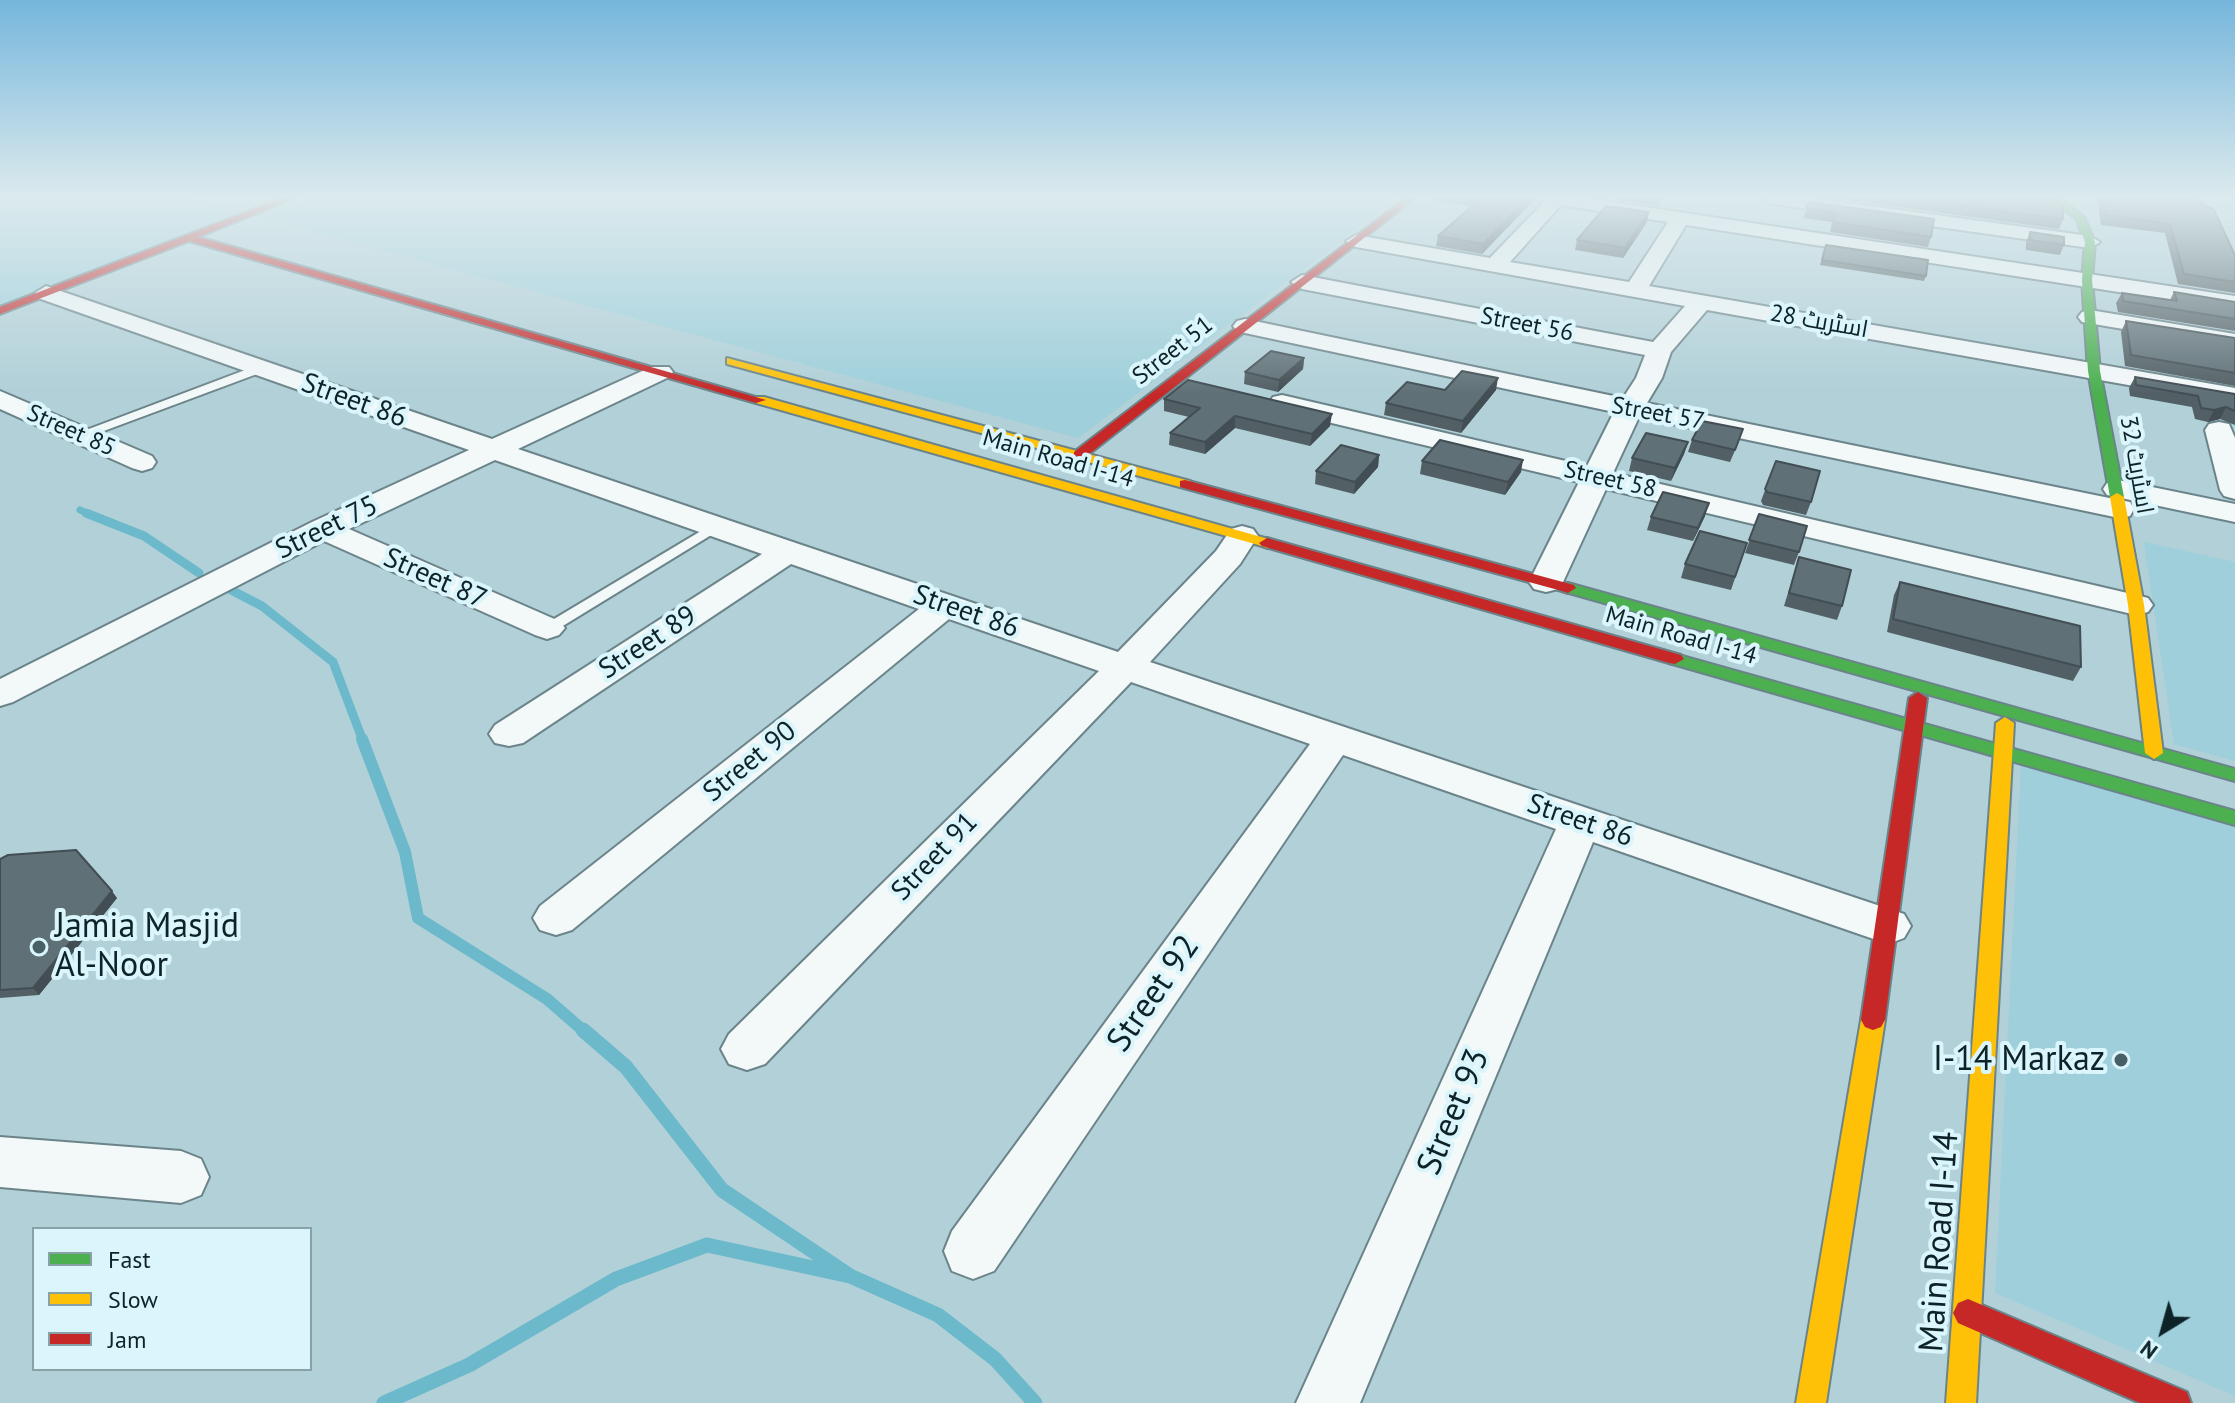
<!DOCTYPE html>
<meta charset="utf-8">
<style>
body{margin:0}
#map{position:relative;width:2235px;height:1403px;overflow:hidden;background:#b1d0d8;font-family:"PT Sans",sans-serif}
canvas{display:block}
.legend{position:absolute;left:32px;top:1227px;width:280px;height:144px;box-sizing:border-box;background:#daf5fc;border:2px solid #88a1a7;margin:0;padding:10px 14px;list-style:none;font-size:24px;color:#0d2328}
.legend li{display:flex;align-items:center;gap:16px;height:40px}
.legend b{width:40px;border:2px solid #88a1a7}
.north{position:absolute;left:2123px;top:1291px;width:80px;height:80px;-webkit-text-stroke:6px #daf5fc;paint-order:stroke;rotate:217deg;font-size:22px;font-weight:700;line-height:32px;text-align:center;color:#0d2328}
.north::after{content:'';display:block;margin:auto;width:28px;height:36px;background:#0d2328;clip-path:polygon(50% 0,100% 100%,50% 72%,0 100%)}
</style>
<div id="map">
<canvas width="2235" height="1403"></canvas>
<ul class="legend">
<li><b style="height:10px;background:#4caf50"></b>Fast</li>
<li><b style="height:10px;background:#ffc107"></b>Slow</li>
<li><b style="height:10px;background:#c62828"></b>Jam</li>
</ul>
<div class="north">N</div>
</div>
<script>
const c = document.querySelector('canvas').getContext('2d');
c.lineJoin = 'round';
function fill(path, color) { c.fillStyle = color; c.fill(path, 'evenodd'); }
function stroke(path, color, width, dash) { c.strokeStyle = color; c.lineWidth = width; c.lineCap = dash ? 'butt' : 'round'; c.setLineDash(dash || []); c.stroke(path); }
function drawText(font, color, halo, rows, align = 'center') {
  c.font = font + ' "PT Sans",Cairo,sans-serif'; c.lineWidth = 8; c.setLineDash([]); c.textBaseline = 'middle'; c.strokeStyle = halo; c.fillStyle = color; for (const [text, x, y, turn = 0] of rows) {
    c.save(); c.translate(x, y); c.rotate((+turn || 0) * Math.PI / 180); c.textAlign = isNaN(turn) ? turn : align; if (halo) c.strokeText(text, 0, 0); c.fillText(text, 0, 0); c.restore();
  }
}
const built = new Path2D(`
 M0,198H194L253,207L0,305Z
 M307,198H1398L1078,438L258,217Z
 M2144,542L2235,562V761L2174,744Z
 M2021,765L2235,827V1396L1995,1293Z`);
const streamFar3 = new Path2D(`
 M80,510L91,515`);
const streamFar2 = new Path2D(`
 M86,513L144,536L199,573
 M231,590L262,606L333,662L363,741`);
const streamFar1 = new Path2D(`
 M362,739L405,852L418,918L547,999L585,1032`);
const stream = new Path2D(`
 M583,1030L626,1067L722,1190L850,1276
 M384,1403L469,1365L616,1279L707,1245L850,1276L938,1315L995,1359L1035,1403`);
const lane = new Path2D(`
 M261,364L265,365V371L85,438L73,435Z
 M716,522L723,526L721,529L553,632L547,633L539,628Z`);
const street = new Path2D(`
 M1541,198H1586L2235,296V310L1686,225L1649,286L2235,388V404L1707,310L1671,352L1662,378L1647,403L2119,500L2130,502L2134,509L2130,516L2119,518L1639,417L1613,473L2136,595L2148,598L2153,605L2148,612L2136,615L1606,489L1563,582L1558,589L1546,592L1534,589L1529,582L1579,482L1273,409L1269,403L1273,397L1282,395L1587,466L1614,412L1245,333L1237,331L1233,326L1237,321L1245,319L1623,398L1636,378L1645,355L1302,289L1291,282L1302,275L1653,342L1685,306L1356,247L1346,241L1356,235L1490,258L1544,202ZM1561,205L1668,222L1629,282L1510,262Z
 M1763,198H1812L2090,236L2100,242L2090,248L1772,204Z
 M46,286L492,439L651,367H669L673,372L669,377L518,449L1118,652L1216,551L1231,529L1242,526L1253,529L1258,536L1240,564L1150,662L1904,914L1911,926L1904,938L1888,944L1593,842L1360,1403H1296L1556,829L1343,755L994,1271L973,1279L952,1271L944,1251L952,1231L1310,744L1131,682L765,1064L747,1070L729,1064L721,1049L729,1034L1099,671L949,619L572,930L556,935L540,930L533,918L540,906L919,609L791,564L523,743L509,746L495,743L489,734L495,725L762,554L495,460L349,529L559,621L565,628L559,635L547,639L535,635L324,541L13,702L0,706V679L312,522L469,450L38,298L35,293Z
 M2090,310L2235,334V348L2082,322L2078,317L2082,312Z
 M0,391L152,456L156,462L152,468L142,471L132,468L0,409Z
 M2219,422L2229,424L2235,438V499L2224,496L2220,490L2205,430L2209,424Z
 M2118,480L2235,504V522L2107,495L2103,489L2107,483Z
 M0,1137L181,1151L201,1159L209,1177L201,1195L181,1203L0,1187Z`);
const fast = new Path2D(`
 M2051,198H2060L2084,217L2095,242L2092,280L2100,371L2124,497L2117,501L2110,497L2088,371L2082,280L2085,242L2077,220Z
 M1568,583L2235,769V781L1562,591L1560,588L1562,585Z
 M1675,654L2235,811V825L1669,663L1666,659L1669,655Z`);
const slow = new Path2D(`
 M727,358L1190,481L1192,484L1190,487H1180L727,364Z
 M756,397H764L1272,540L1275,543L1267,548L1262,546L756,403Z
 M2117,493L2124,497L2144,605L2163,753L2154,759L2145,753L2128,605L2110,497Z
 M2005,717L2014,723L1976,1403H1946L1996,723Z
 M1873,1010L1881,1013L1885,1020L1826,1403H1796L1861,1020L1865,1013Z`);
const jam = new Path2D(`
 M283,198H295L198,237L766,400L756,403L189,241L0,314V307Z
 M1406,198H1415L1084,458H1074V452Z
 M1185,480L1574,585L1576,588L1568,593L1562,591L1180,487V481Z
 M1267,538L1681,655L1684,659L1675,664L1669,663L1262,546L1259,543Z
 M1918,692L1927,698L1885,1020L1881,1027L1873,1030L1865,1027L1861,1020L1909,698Z
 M1968,1299L2187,1392L2191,1403H2140L1958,1323L1953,1313L1958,1303Z`);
const wall = new Path2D(`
 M1433,198H1536L1482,254L1436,246L1438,236L1472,206L1433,200Z
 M1618,198H1663L1658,206L1617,200Z
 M1833,198H2054L2063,219L2059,229Z
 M2097,198H2192L2235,255V293L2178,284L2165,233L2101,225Z
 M1809,202L1931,237L1928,247L1830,232L1832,222L1803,218Z
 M1649,212L1647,222L1623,258L1575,250L1577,240Z
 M2030,232L2064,245L2060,255L2026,250V242Z
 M1826,245L1926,276L1924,281L1820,265Z
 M2174,292L2235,302V331L2118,312L2116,303L2122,293L2170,300Z
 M2126,321L2235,338V386L2125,366L2121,332Z
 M1304,358L1303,369L1278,392L1244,384L1245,372Z
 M2135,377L2235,394V425L2220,419L2208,422L2195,419L2192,407L2130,396L2129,388Z
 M1445,390H1496L1461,433L1384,415L1386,403Z
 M1164,399L1330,426L1310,446L1235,428L1205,454L1169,445L1170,433L1189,417L1164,411Z
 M1692,440L1739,441L1730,462L1688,452Z
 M1688,442L1684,454L1671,481L1629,471L1632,458Z
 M1379,455L1378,467L1354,494L1315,484L1316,471Z
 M1422,461L1521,472L1505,495L1420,474Z
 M1776,461L1811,502L1806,515L1763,505L1761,501Z
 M1759,514L1799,552L1794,565L1745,553Z
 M1705,516L1693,541L1647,530L1651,517Z
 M1747,543L1731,590L1681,578L1685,564Z
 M1799,557L1842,606L1837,620L1784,606Z
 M1900,582L2081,667L2073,681L1887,632L1894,595Z
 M0,859L117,898L39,995L0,998Z`);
const shadedWall = new Path2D(`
 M1528,198H1536L1482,254L1483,244Z
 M1649,212L1647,222L1623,258L1625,248Z
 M1304,358L1303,369L1278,392L1279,380Z
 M1498,378L1496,390L1461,433L1463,421Z
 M2226,407L2220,419L2208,422L2214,410Z
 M1332,414L1330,426L1310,446L1312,434Z
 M1235,416V428L1205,454V442Z
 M1688,442L1684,454L1671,481L1675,468Z
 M1379,455L1378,467L1354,494L1355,482Z
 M1523,460L1521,472L1505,495L1508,482Z
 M1709,503L1705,516L1693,541L1698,528Z
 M112,891L117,898L39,995L33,988Z`);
const building = new Path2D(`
 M1481,198H1528L1483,244L1438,236Z
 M1904,198H2054L2063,205V219Z
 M2103,198H2192L2214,210L2235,255V282L2184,274L2170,224L2106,215Z
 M1809,202L1934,219L1931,237L1833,222L1836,213L1806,208Z
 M1606,206L1649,212L1625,248L1577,240Z
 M2030,232L2064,237V245L2030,240Z
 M1826,245L1928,260L1926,276L1822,260Z
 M2174,292L2235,302V319L2123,301L2122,293L2177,301Z
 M2126,321L2235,338V373L2131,355Z
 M1271,351L1304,358L1279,380L1245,372Z
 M1462,371L1498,378L1463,421L1386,403L1407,382L1445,390Z
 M2135,377L2235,394V411L2226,407L2214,410L2201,408L2198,396L2136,385Z
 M1188,380L1332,414L1312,434L1235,416L1205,442L1170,433L1200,408L1164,399Z
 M1702,421L1743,429L1735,450L1692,440Z
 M1646,433L1688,442L1675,468L1632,458Z
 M1440,440L1523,460L1508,482L1422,461Z
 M1341,445L1379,455L1355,482L1316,471Z
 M1776,461L1820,471L1811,502L1767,492L1765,489Z
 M1663,492L1709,503L1698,528L1651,517Z
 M1759,514L1807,526L1799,552L1749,540Z
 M1700,531L1747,543L1735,577L1685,564Z
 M1799,557L1851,570L1842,606L1789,593Z
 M1900,582L2080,626L2081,667L1893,619Z
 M76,850L112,891L33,988L0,990V859L8,855Z`);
const markers = [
 [39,947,8,"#466066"],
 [2121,1060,8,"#466066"]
];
const farStreetnames = [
 ["اسٹریٹ 28",1819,322,10],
 ["Street 56",1527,325,11],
 ["Street 51",1173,351,-38],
 ["Street 57",1658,414,10],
 ["Street 85",71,431,24],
 ["Main Road I-14",1058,459,16],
 ["اسٹریٹ 32",2136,465,80],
 ["Street 58",1610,480,13],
 ["Main Road I-14",1681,636,16]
];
const streetNames = [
 ["Street 86",354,401,20],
 ["Street 75",327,528,-26],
 ["Street 87",435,579,24],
 ["Street 86",966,612,19],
 ["Street 89",648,643,-33],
 ["Street 90",750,762,-39],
 ["Street 86",1580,821,19],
 ["Street 91",935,857,-46]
];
const nearPoinames = [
 ["Jamia Masjid",55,927],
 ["Al-Noor",55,966],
 ["I-14 Markaz",2105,1060,"right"]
];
const nearStreetnames = [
 ["Street 92",1154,994,-55],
 ["Street 93",1454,1112,-67],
 ["Main Road I-14",1940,1242,-86]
];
fill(built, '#9ecfdb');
stroke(streamFar3, '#6cb9cb', 7);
stroke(streamFar2, '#6cb9cb', 9);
stroke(streamFar1, '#6cb9cb', 12);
stroke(stream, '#6cb9cb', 15);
stroke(lane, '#6b848a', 4);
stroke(street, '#6b848a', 4);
stroke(fast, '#6b848a', 4);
stroke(slow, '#6b848a', 4);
stroke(jam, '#6b848a', 4);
fill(lane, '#f3f8f9');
fill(street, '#f3f8f9');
fill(fast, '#4caf50');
fill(slow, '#ffc107');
fill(jam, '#c62828');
fill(wall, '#526065');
fill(shadedWall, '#424e53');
fill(building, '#5f7076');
stroke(building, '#424e53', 2);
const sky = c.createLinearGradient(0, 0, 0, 394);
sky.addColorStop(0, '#76b6dc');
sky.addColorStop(0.5, '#dceaed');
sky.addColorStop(1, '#dceaed00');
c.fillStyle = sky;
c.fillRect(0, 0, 2235, 394);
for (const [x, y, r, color] of markers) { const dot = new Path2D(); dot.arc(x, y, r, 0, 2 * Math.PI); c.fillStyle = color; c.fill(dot); stroke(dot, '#daf5fc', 3); }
drawText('24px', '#0d2328', '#daf5fc', farStreetnames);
drawText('28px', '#0d2328', '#daf5fc', streetNames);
drawText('34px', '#0d2328', '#daf5fc', nearPoinames, 'left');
drawText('34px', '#0d2328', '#daf5fc', nearStreetnames);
</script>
